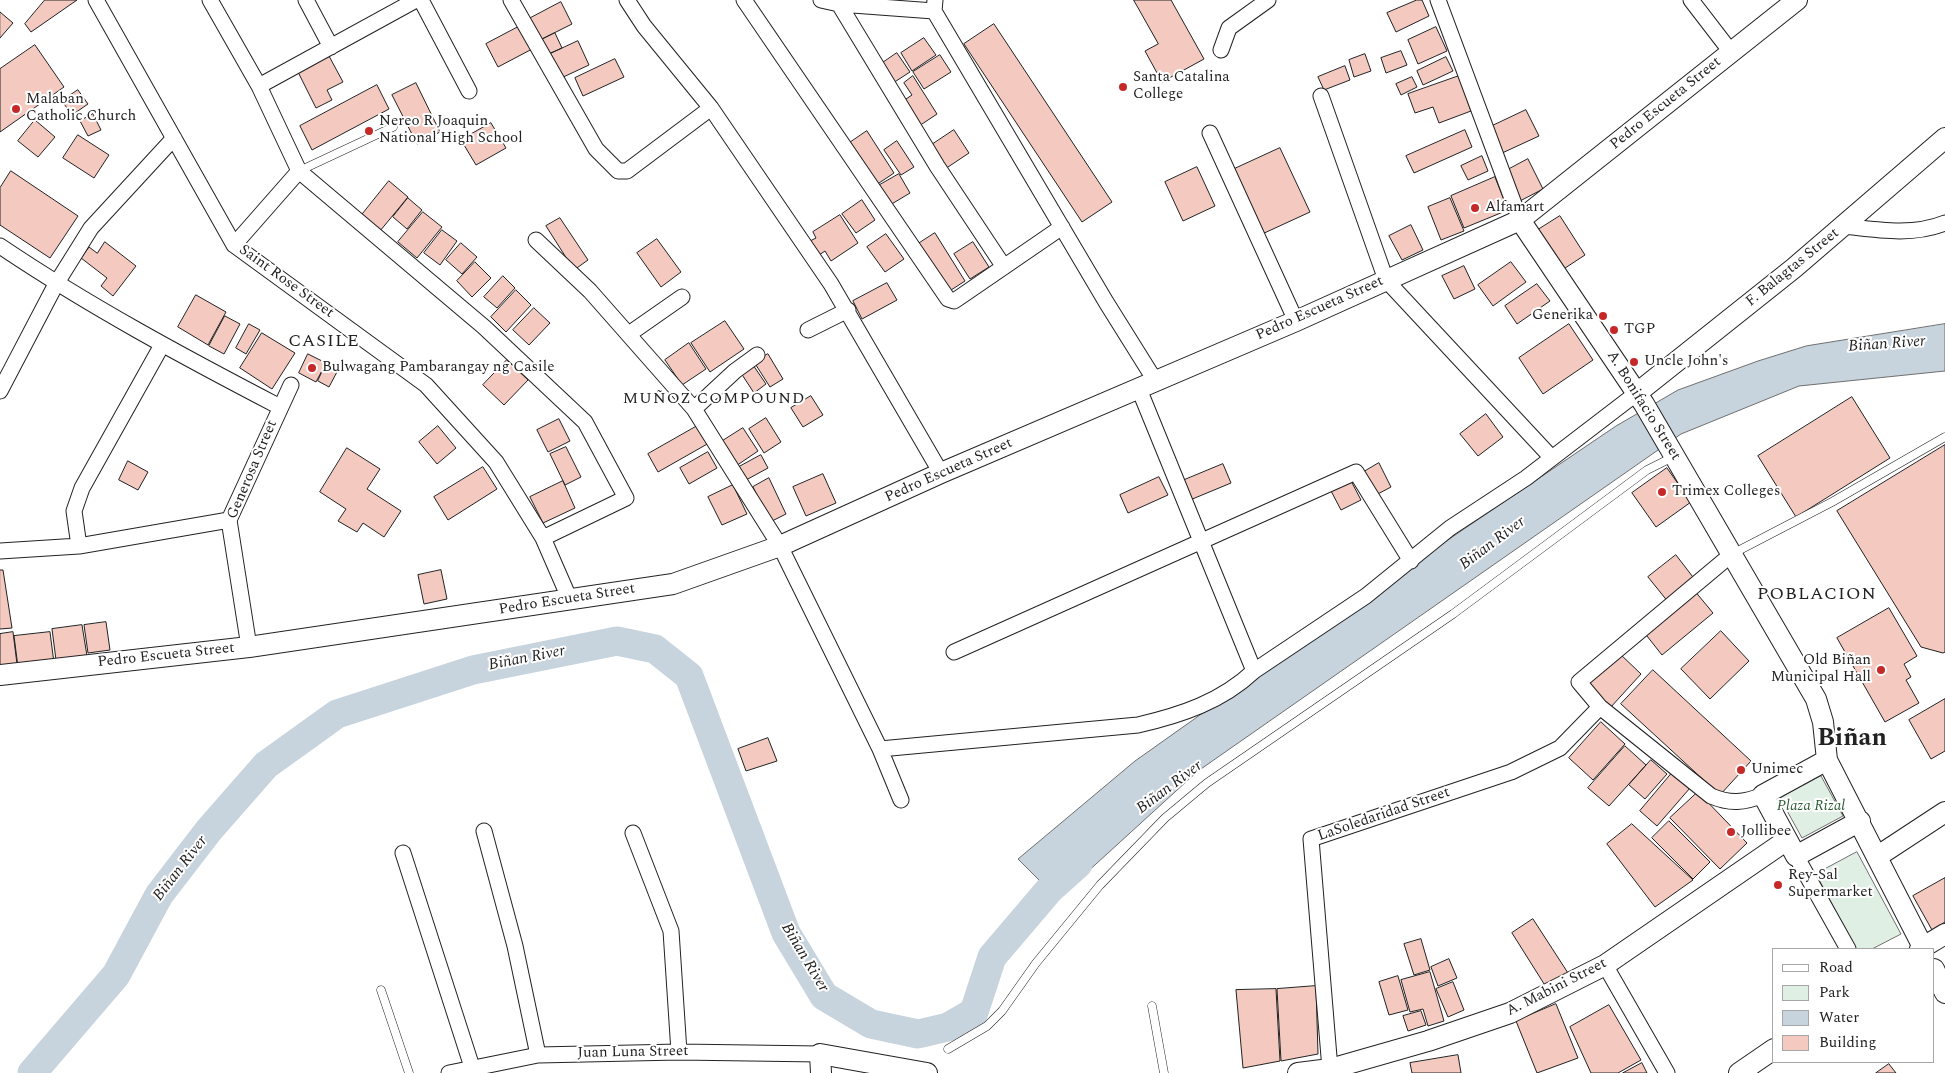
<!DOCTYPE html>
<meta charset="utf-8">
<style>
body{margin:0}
#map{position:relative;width:1945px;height:1073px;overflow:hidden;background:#fff;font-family:Spectral,serif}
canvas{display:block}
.legend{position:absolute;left:1772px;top:948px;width:162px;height:115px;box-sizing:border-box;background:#fff;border:1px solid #a7a7a7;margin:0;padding:6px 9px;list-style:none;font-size:15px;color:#222}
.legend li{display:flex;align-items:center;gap:10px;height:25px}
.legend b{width:25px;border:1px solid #a7a7a7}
</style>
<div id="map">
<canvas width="1945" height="1073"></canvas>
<ul class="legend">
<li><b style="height:6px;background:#fff"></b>Road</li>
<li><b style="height:14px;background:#e0efe3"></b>Park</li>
<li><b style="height:14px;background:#c7d3dd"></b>Water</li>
<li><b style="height:14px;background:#f3c9c0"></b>Building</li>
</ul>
</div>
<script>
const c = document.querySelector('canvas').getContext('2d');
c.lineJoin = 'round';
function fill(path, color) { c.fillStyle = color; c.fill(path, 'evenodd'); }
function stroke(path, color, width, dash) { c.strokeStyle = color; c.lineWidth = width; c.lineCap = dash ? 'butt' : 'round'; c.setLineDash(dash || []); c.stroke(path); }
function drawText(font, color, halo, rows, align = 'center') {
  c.font = font + ' Spectral,serif'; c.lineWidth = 4; c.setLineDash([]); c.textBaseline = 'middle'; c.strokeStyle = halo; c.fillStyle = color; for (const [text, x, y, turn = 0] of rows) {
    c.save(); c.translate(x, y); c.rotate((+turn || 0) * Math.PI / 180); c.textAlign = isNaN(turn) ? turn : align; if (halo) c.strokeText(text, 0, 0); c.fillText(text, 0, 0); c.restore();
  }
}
const green = new Path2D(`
 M1821,776L1843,816L1802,838L1780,798Z
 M1857,852L1901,934L1872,949H1856L1816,874Z`);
const water = new Path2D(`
 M1945,324V371L1799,386L1681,434L1198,771L1051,905L1049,890L1018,859L1135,761L1430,552L1616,426L1678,390L1758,361L1806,346Z`);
const river = new Path2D(`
 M32,1073L116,975L159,895L209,830L266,765L337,714L473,670L617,641L655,649L689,676L786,933L824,996L871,1024L918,1034L948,1027L974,1012L992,957L1049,890L1078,864`);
const building = new Path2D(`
 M45,0H77L31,32L25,24Z
 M1134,0H1171L1204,59L1162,82L1145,51L1158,44Z
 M1417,0H1422L1429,16L1396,32L1387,13Z
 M561,2L572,24L536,42L525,21Z
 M0,12L13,23L0,38Z
 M994,24L1112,202L1082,222L964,44Z
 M522,25L534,48L498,67L486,44Z
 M1436,27L1447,51L1418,64L1408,40Z
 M555,33L562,48L546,55L539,41Z
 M924,38L936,55L912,71L901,53Z
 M578,41L589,65L559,79L548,55Z
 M35,45L64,87L0,132V69Z
 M1401,51L1407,65L1386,73L1381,58Z
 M897,53L910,72L893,83L881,64Z
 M1365,54L1371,71L1354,77L1349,60Z
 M940,55L951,72L924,89L913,72Z
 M329,56L343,82L327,90L332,100L316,108L298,72Z
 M1446,57L1453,71L1423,85L1417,71Z
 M615,59L624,77L583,96L575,78Z
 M1345,66L1350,80L1324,90L1318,77Z
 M913,76L937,114L916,128L900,103L912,95L904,83Z
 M1459,76L1471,111L1439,123L1433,107L1415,113L1408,94Z
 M1412,77L1417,87L1401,95L1396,84Z
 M416,83L440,132L417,144L392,95Z
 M377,85L389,109L312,150L300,126Z
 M78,90L88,104L72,115L62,101Z
 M1526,110L1539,136L1500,154L1488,128Z
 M93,114L101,130L88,136L80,121Z
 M35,120L55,137L38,157L18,141Z
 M491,123L506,148L476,165L461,140Z
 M954,130L969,153L942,171L927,148Z
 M1465,130L1472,147L1414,173L1406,156Z
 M867,131L894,173L873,187L845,146Z
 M78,135L109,155L94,178L63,158Z
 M897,141L914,167L901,175L884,150Z
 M1280,148L1310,212L1260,235L1230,171Z
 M1482,156L1488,171L1468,180L1461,166Z
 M1528,159L1543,189L1518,202L1502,173Z
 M1197,167L1215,206L1183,221L1165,182Z
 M11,171L78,216L50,258L0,225V188Z
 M899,174L910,193L890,205L878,186Z
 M1495,177L1508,210L1464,228L1451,196Z
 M389,181L408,197L380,231L361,216Z
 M408,198L422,210L407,229L393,217Z
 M1450,198L1464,231L1441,240L1428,207Z
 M862,200L875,220L856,233L842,214Z
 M423,212L442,227L417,258L398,242Z
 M840,215L858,243L831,261L825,251L819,255L810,241L816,238L813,232Z
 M1560,216L1585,255L1559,272L1533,233Z
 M560,218L588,260L574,270L546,226Z
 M1411,225L1423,250L1402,260L1389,236Z
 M442,230L457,241L440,265L424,253Z
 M935,233L965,281L948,292L918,244Z
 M886,234L904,259L885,272L867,247Z
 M657,239L681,272L661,287L637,253Z
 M105,242L136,266L113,296L101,286L107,278L81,258L89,247L97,253Z
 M973,242L989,267L970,279L954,254Z
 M461,243L477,257L462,274L446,260Z
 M475,262L491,278L472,297L457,281Z
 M1511,262L1526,282L1493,306L1478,285Z
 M1464,266L1475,289L1454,299L1442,276Z
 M503,276L515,288L497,308L484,297Z
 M887,283L897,300L862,319L853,301Z
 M1537,284L1550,301L1517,324L1505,306Z
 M516,290L531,305L506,332L491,317Z
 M196,295L226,312L208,345L178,327Z
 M534,308L550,323L529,345L513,330Z
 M225,316L240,324L224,354L209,346Z
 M725,321L744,349L710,372L691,343Z
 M249,324L260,330L246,354L236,348Z
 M1569,324L1593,360L1543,394L1519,358Z
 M262,333L295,353L272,389L240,368Z
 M689,343L706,369L682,385L665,360Z
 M308,354L326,363L316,382L299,373Z
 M768,354L783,379L770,387L754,362Z
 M507,360L528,380L504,405L483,385Z
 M751,362L766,384L754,393L739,370Z
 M326,364L338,370L329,387L318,381Z
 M811,396L823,415L803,427L791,408Z
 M1852,397L1890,458L1796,517L1758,456Z
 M1486,414L1503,437L1478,456L1460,434Z
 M766,418L781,442L764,453L749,429Z
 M559,419L570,441L548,452L537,430Z
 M699,425L709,443L658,472L648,454Z
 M438,426L456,448L437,464L419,442Z
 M743,428L758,451L736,466L721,442Z
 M1945,445V652L1943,653L1921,647L1837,511Z
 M566,447L581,477L565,485L550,454Z
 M347,448L380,469L367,489L401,511L384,537L363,523L357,532L338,521L346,509L320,492Z
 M708,452L717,468L689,484L680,468Z
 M761,455L768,468L746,480L739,467Z
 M128,461L148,472L138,490L119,480Z
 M1379,463L1391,487L1374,496L1362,473Z
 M1223,464L1231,483L1190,500L1182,481Z
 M483,467L497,489L448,520L434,497Z
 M1667,468L1691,502L1656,527L1632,493Z
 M823,474L836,503L806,516L793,487Z
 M1159,477L1168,495L1128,513L1120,495Z
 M769,478L786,514L770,522L753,487Z
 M1350,479L1361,500L1341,510L1330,489Z
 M563,481L575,508L543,523L530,497Z
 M733,485L747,514L722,525L708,497Z
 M1676,555L1696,581L1669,603L1648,577Z
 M0,570H3L12,628L0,629Z
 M441,570L447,599L424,604L418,575Z
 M1694,590L1713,613L1662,655L1643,631Z
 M1889,608L1917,656L1904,664L1911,677L1906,680L1919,703L1885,722L1837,638Z
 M106,622L110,650L88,653L84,625Z
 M82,625L87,656L56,660L52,629Z
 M1721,631L1749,661L1710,699L1681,669Z
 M13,632L17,664L0,666V634Z
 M50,632L54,663L18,667L14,636Z
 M1618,652L1641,674L1610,708L1586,686Z
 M1653,670L1751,761L1720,795L1621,704Z
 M1945,699V751L1931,759L1909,720Z
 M1601,722L1625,744L1593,780L1569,758Z
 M768,738L777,761L746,771L738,749Z
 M1625,746L1646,765L1609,806L1588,788Z
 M1651,760L1667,774L1645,799L1629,785Z
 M1672,773L1690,788L1657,826L1640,811Z
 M1698,792L1747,843L1720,869L1670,818Z
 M1669,821L1710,862L1693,879L1652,838Z
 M1632,824L1693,880L1655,907L1607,844Z
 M1945,878V922L1932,930L1913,896Z
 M1533,919L1568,973L1546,987L1512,933Z
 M1421,939L1430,970L1414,975L1404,944Z
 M1449,959L1457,978L1438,986L1431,967Z
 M1430,972L1444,1021L1428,1026L1423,1009L1410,1012L1401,980Z
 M1398,976L1408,1010L1389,1015L1379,982Z
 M1453,982L1464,1010L1448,1017L1436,989Z
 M1316,986L1318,1054L1281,1061L1277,989Z
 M1276,989L1280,1061L1243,1068L1236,990Z
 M1556,1004L1578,1058L1537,1073L1516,1021Z
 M1609,1005L1641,1060L1618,1073H1591L1570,1027Z
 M1421,1011L1426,1025L1408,1031L1403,1016Z
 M1458,1055L1461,1073H1412L1410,1063Z
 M1642,1063L1647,1073H1623Z
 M1889,1064L1896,1073H1876Z`);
const lane = new Path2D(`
 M299,171L393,127
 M1732,554L1832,502L1945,437
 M381,990L409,1073
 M1152,1006L1164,1073
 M948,1049L987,1026L1002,1011L1036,963L1100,885L1165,818L1207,783L1453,614L1647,470L1673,457`);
const street = new Path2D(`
 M96,0L234,245L426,385L496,462L543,538L570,600
 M210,0L259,86L299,171L484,327L585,422L626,498L543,538
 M306,0L331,47
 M421,0L469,91
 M511,0L596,149L618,171H627L711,108
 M627,0L644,26L711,108L831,284L941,473
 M744,0L948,299L954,301L960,297L1062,227
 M821,0L839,4L934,11
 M935,0L934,11L1106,302L1156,382
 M1438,0L1520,220
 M1691,0L1731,52
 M839,4L937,166L1004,267
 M1221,50L1229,28L1268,0
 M259,86L416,0
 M1321,96L1386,280L1551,457
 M1210,133L1296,321
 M1844,226C1878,230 1913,236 1945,223
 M536,240L590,291L694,409L780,546L880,749L1138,725C1181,715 1221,702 1254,671L1366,596L1450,528L1526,478L1637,393
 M234,245L299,171
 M0,246C89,306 184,357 280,407
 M808,330L848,310
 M629,334L682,297
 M1139,389L1254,671
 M0,391L56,284L91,228L174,138
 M694,409L735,371L757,355
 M79,546L74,511L82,488L162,345
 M0,551L79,546L229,520
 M1732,554L1579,682L1600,707L1711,796C1730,804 1744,803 1763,795
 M249,647L229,520L291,385
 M954,652L1356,472L1411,561
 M880,749L901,800
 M484,831L515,946L538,1055
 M633,833L671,931L679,1052
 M403,853L472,1067
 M1796,856L1848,949
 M1605,965L1667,1073
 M1330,1069L1311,839L1511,772L1560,748L1600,707
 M449,1073L538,1055L679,1052L820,1054`);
const secondary = new Path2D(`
 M1520,220L1644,404L1816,699L1823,722L1827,760L1924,949
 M1637,393L1794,268L1945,138
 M0,675L249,647L673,584L780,546L941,473L1296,321L1520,220L1797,0
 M1827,760L1763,795L1796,856L1860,821
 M1878,856L1945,812
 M1920,949L1945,934
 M1934,969L1945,993
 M821,1073L820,1054L927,1073
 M1298,1073L1330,1069L1428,1041L1510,1013L1605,965L1787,840
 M1739,1073L1774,1049`);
const markers = [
 [1123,87,5,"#c62828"],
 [16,109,5,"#c62828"],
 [369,131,5,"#c62828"],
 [1475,208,5,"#c62828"],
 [1603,316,5,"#c62828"],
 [1614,330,5,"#c62828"],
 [1634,362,5,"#c62828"],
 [312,368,5,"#c62828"],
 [1662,492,5,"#c62828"],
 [1881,670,5,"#c62828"],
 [1741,770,5,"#c62828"],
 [1731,832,5,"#c62828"],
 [1778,885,5,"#c62828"]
];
const poiNames = [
 ["Santa Catalina",1133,78],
 ["College",1133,95],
 ["Malaban",26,100],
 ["Catholic Church",26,117],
 ["Nereo R Joaquin",379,122],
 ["National High School",379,139],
 ["Alfamart",1485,208],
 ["Generika",1593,316,"right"],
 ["TGP",1624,330],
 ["Uncle John's",1644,362],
 ["Bulwagang Pambarangay ng Casile",322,368],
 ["Trimex Colleges",1672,492],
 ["Old Biñan",1871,661,"right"],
 ["Municipal Hall",1871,678,"right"],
 ["Unimec",1751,770],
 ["Jollibee",1741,832],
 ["Rey-Sal",1788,876],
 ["Supermarket",1788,893]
];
const streetNames = [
 ["Pedro Escueta Street",1666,104,-39],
 ["F. Balagtas Street",1793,268,-39],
 ["Saint Rose Street",286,282,36],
 ["Pedro Escueta Street",1320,309,-24],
 ["A. Bonifacio Street",1643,406,58],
 ["Generosa Street",253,470,-67],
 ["Pedro Escueta Street",949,471,-24],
 ["Pedro Escueta Street",567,600,-9],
 ["Pedro Escueta Street",166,656,-6],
 ["LaSoledaridad Street",1384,815,-19],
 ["A. Mabini Street",1557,988,-27],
 ["Juan Luna Street",633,1053,-1]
];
const parkNames = [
 ["Plaza Rizal",1811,807]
];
const waterNames = [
 ["Biñan River",1887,345,-4],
 ["Biñan River",1493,544,-37],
 ["Biñan River",527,659,-11],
 ["Biñan River",1170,788,-37],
 ["Biñan River",181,869,-52],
 ["Biñan River",804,958,59]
];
const neighbourhoodNames = [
 ["MUÑOZ COMPOUND",714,400]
];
const quarterNames = [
 ["CASILE",324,342],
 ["POBLACION",1817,595]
];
const townNames = [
 ["Biñan",1852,740]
];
fill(green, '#e0efe3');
stroke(green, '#6f6f6f', 1);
fill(water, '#c7d3dd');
stroke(water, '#6f6f6f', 1);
stroke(river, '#c7d3dd', 29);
fill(building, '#f3c9c0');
stroke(building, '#222', 1);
stroke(lane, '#222', 9);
stroke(street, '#222', 17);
stroke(secondary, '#222', 22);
stroke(lane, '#fff', 8);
stroke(street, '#fff', 15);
stroke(secondary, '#fff', 20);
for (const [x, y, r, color] of markers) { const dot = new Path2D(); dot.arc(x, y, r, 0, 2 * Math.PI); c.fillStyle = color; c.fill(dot); stroke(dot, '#fff', 2); }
drawText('15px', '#222', '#fff', poiNames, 'left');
drawText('15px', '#222', '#fff', streetNames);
drawText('italic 15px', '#2f5e38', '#fff', parkNames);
drawText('italic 16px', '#222', '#fff', waterNames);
c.letterSpacing = '1px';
drawText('16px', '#222', '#fff', neighbourhoodNames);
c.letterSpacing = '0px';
c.letterSpacing = '1px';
drawText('18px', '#222', '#fff', quarterNames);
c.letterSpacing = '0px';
drawText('bold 25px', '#222', '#fff', townNames);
</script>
